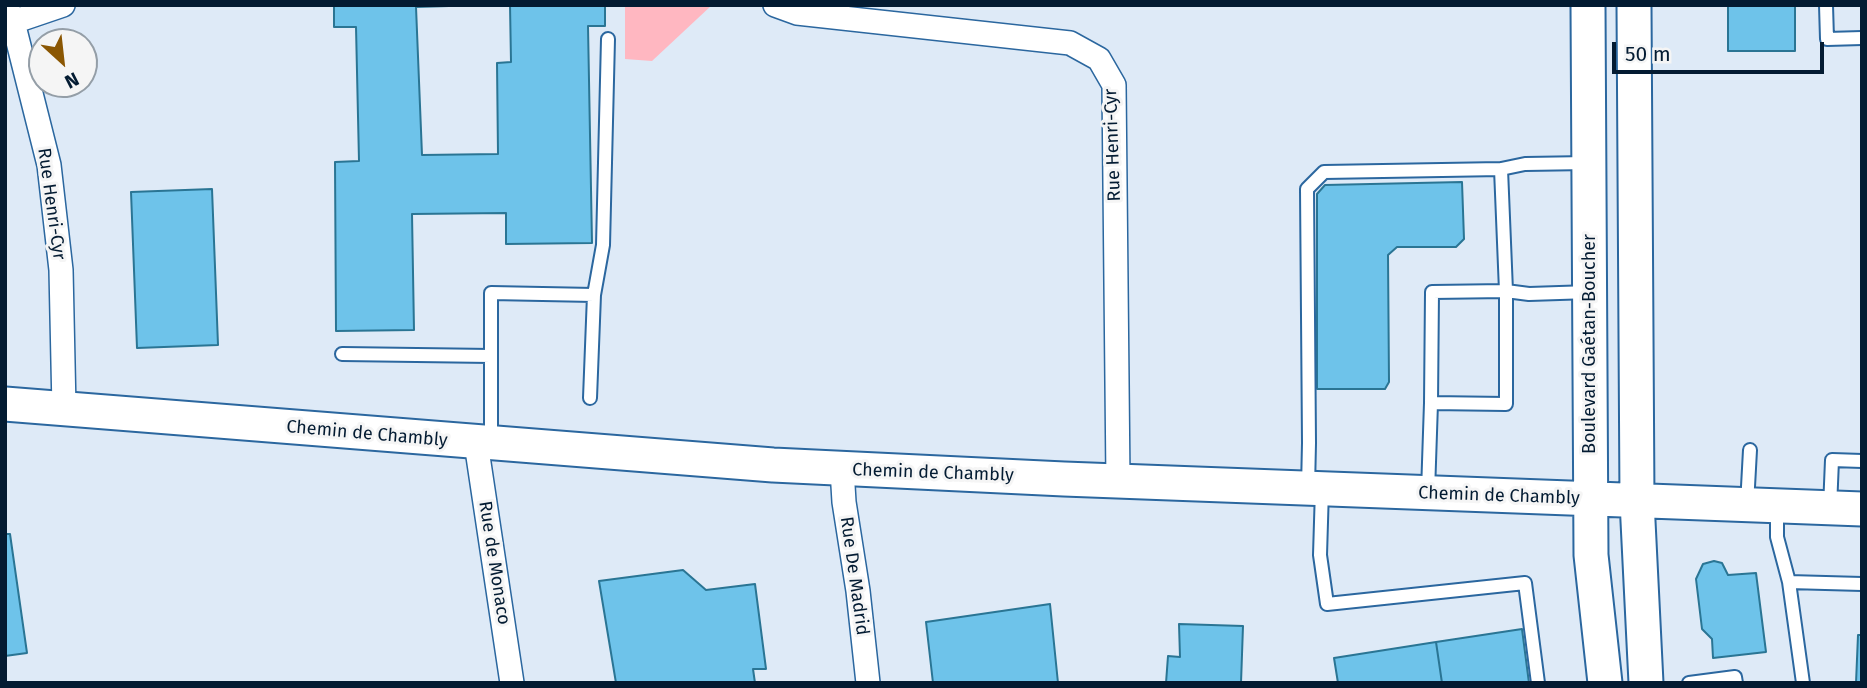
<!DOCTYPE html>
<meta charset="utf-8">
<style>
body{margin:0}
#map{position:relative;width:1867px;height:688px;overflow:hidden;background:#deeaf7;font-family:"Fira Sans",sans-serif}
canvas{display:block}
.frame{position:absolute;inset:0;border:7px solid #031b32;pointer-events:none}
.north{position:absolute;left:28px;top:28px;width:70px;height:70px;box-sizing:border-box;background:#f5f5f5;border:2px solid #949ea7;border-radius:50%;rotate:153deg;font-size:19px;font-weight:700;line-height:28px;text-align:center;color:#031b32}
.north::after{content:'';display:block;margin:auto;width:24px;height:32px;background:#8b5703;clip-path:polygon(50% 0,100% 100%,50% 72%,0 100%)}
.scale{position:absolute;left:1612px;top:42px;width:212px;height:32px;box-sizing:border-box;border:4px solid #031b32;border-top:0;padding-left:9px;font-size:21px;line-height:24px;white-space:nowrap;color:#031b32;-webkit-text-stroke:5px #f5f5f5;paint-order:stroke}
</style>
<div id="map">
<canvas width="1867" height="688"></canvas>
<div class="frame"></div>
<div class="north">N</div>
<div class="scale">50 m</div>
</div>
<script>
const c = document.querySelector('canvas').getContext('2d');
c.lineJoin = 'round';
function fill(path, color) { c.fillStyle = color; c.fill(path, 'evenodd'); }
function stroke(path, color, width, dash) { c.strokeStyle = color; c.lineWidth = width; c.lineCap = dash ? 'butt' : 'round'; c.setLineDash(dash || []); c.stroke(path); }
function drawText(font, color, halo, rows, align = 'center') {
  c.font = font + ' "Fira Sans",sans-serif'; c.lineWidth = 6; c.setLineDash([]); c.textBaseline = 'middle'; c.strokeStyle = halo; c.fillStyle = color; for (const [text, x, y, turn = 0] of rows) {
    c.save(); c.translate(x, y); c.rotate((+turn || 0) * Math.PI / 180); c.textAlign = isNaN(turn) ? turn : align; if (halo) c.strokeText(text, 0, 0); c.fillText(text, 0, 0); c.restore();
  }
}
const green = new Path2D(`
 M625,5H712L652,61L625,59Z`);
const building = new Path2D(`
 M334,5H482L416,7L422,155L498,154L497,63L511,62L510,5H605V26H588L592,243L506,244V213L412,214L414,330L336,331L335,162L359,161L356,27H334Z
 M1728,5H1795V51H1728Z
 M1462,182L1464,239L1456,247H1397L1388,255L1389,382L1385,389H1317V194L1325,185Z
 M212,189L218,345L137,348L131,192Z
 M5,534H10L27,653L5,656Z
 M1714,561L1722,563L1728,575L1756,573L1766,652L1713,658L1712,639L1702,629L1696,579L1703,564Z
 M683,570L706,590L755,584L766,669H753L755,683H616L599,581Z
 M1050,604L1058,683H933L926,622Z
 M1179,624L1243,626L1241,683H1166L1168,656L1180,657Z
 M1522,629L1529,683H1442L1436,642Z
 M1858,635H1862V683H1856Z
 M1436,642L1442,683H1338L1334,658Z`);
const lane = new Path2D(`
 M1826,5L1827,39L1862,38
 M342,354L491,356
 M590,398L594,295
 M1431,403L1432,292L1506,291L1529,294L1590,292
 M491,443V293L594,295L603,245L608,39
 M1308,488L1309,443L1307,189L1324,172L1501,169L1525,164L1588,163
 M1322,489L1320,555L1327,604L1525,583L1538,683
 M1428,492L1431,403L1506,404V291L1501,169
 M1747,505L1750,450
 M1777,507V537L1789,582L1862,584
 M1830,508L1832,460L1862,461
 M1789,582L1803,683
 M1689,683L1735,677L1736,683`);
const street = new Path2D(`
 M6,5L13,22L49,165L61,270L64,409
 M775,5L797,13L1070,43L1099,59L1114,85L1118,481
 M13,22L63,5
 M476,443L512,683
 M842,469L844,502L858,591L868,683`);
const secondary = new Path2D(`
 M1588,5L1591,555L1605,683
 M1634,5L1637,501L1646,683
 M5,404L773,465L1064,479L1862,509`);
const streetNames = [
 ["Rue Henri-Cyr",1113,145,-92],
 ["Rue Henri-Cyr",51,204,82],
 ["Boulevard Gaétan-Boucher",1590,344,-90],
 ["Chemin de Chambly",367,434,5],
 ["Chemin de Chambly",933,473,2],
 ["Chemin de Chambly",1499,496,2],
 ["Rue de Monaco",494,563,81],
 ["Rue De Madrid",854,576,82]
];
fill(green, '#ffb7c1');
fill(building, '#6ec3ea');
stroke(building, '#2a7594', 2);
stroke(lane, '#2b679f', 16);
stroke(street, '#2b679f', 26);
stroke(secondary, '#2b679f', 37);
stroke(lane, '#fff', 12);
stroke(street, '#fff', 23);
stroke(secondary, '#fff', 33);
drawText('18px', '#031b32', '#f5f5f5', streetNames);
</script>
